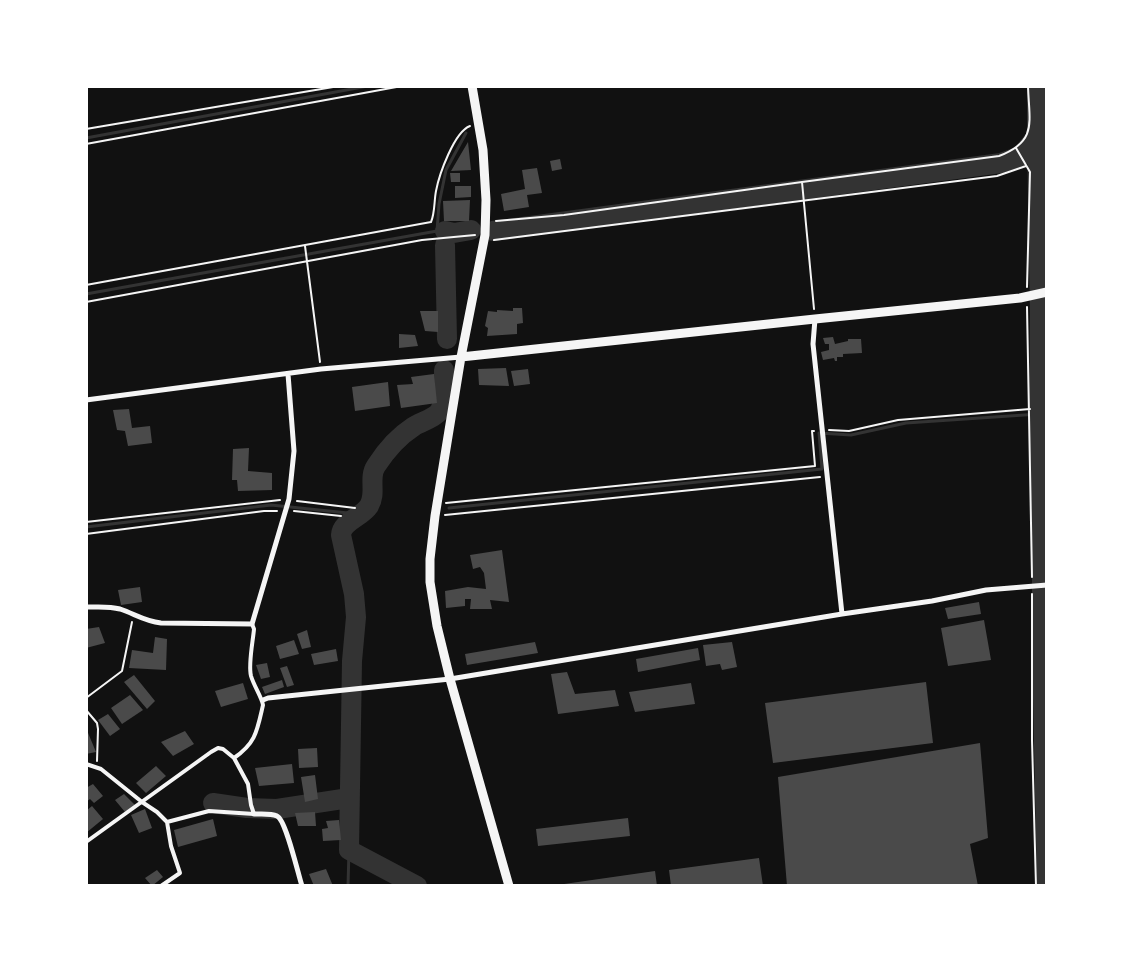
<!DOCTYPE html>
<style>
body{margin:0}
#map{position:relative;width:1133px;height:972px;overflow:hidden;background:#111;font-family:Montserrat,sans-serif}
canvas{display:block}
.frame{position:absolute;inset:0;border:88px solid #fff;pointer-events:none}
</style>
<div id="map">
<canvas width="1133" height="972"></canvas>
<div class="frame"></div>
</div>
<script>
const c = document.querySelector('canvas').getContext('2d');
c.lineJoin = 'round';
function stroke(path, color, width, dash) { c.strokeStyle = color; c.lineWidth = width; c.lineCap = dash ? 'butt' : 'round'; c.setLineDash(dash || []); c.stroke(path); }
function fill(path, color) { c.fillStyle = color; c.fill(path, 'evenodd'); }
const stream = new Path2D(`
 M86,138L368,86
 M437,231L439,204L446,170L466,133
 M86,294L437,231H445
 M449,508L822,469L819,433L851,435L906,423L1039,414
 M86,527L271,505L348,513
 M348,886L349,850`);
const river = new Path2D(`
 M1037,136L1040,313L1039,414L1042,537V651L1047,886
 M445,231L454,233L471,230
 M493,231L1001,163L1021,156L1037,136V86
 M445,245L447,339
 M213,803L247,808L277,809L349,798
 M417,886L349,850L352,661L356,617L354,594L341,535C342,521 361,518 369,506C377,493 368,478 376,466C385,452 399,436 413,427C420,422 433,419 439,412C446,401 444,383 444,370`);
const building = new Path2D(`
 M468,142L471,170L451,171Z
 M560,159L562,169L552,171L550,161Z
 M537,168L542,193L527,195L529,207L504,211L501,194L525,189L522,170Z
 M450,173H460V182H451Z
 M455,186H471V197L455,198Z
 M470,200L469,221H444L443,201Z
 M513,308H522L523,323L517,324V334L487,336L488,328L485,326L488,311L497,312V310L513,311Z
 M420,311H438V332L425,331Z
 M399,334L415,335L418,346L399,348Z
 M833,337L835,344L848,341V339H861L862,353L843,354V357H837V361H835L834,358L823,360L821,352L829,350V344H825L823,338Z
 M506,368L509,386L479,385L478,369Z
 M528,369L530,384L514,386L511,371Z
 M434,374L437,403L401,408L397,385L413,384L411,377Z
 M388,382L390,406L355,411L352,387Z
 M129,409L132,428L150,426L152,443L128,446L125,431L117,430L113,410Z
 M249,448L248,471L272,473V490L238,491L237,480H232L233,449Z
 M502,550L509,602L490,600L492,609H470L471,599H465V606L446,608L445,591L468,587L486,589L484,573L480,567L473,569L470,555Z
 M140,587L142,602L121,605L118,590Z
 M979,602L981,614L948,619L945,608Z
 M984,620L991,660L948,666L941,628Z
 M99,627L105,643L86,648V629Z
 M307,630L311,647L302,649L297,634Z
 M155,637L167,639L166,670L129,668L132,650L153,653Z
 M294,640L299,654L280,659L276,646Z
 M535,642L538,653L467,665L465,654Z
 M732,642L737,667L722,670L720,664L706,666L703,645Z
 M698,648L700,660L638,672L636,659Z
 M336,649L338,661L314,665L311,654Z
 M267,663L270,677L261,679L256,665Z
 M287,666L294,685L287,687L280,668Z
 M567,672L575,694L615,690L619,706L558,714L551,674Z
 M134,675L155,701L147,709L124,682Z
 M282,680L284,687L265,694L262,687Z
 M926,682L933,743L773,763L765,703Z
 M243,683L248,699L221,707L215,691Z
 M691,683L695,704L635,712L629,692Z
 M130,695L143,710L122,724L111,708Z
 M108,714L120,729L110,736L98,720Z
 M86,728L96,752L86,754Z
 M185,731L194,744L173,756L161,742Z
 M980,743L988,838L970,844L978,886H787L778,777Z
 M317,748L318,767L299,768L298,749Z
 M292,764L294,783L259,786L255,768Z
 M156,766L166,776L146,793L136,783Z
 M315,775L318,799L305,802L301,777Z
 M93,784L103,796L94,803L90,799L86,802V788Z
 M124,794L135,805L125,812L115,800Z
 M92,806L103,819L86,833V811Z
 M145,809L152,828L139,833L131,815Z
 M315,812L316,826H298L295,813Z
 M628,818L630,836L538,846L536,829Z
 M213,819L217,836L178,847L174,830Z
 M339,820L341,840L323,841L322,829L328,828L326,821Z
 M759,858L763,886H671L669,870Z
 M326,869L333,886H314L309,874Z
 M157,870L163,877L152,886L145,878Z
 M655,871L657,886H565L564,884Z`);
const path = new Path2D(`
 M86,129L339,86
 M86,144L402,86
 M1016,148L1030,172L1027,287
 M802,182L814,309
 M496,221L564,215L802,182L999,156C1038,141 1029,122 1028,86
 M494,240L997,176L1026,166
 M305,246L320,362
 M86,285L431,222C435,213 434,201 436,191C439,175 454,132 470,126
 M86,302L422,240L475,235
 M1027,307L1032,577
 M829,430L849,431L898,420L1030,409
 M297,501L355,508
 M446,503L815,466L812,431H814
 M294,511L341,516
 M445,515L820,477
 M86,522L280,500
 M86,534L264,511H277
 M1032,594V740L1036,886
 M86,698L122,671L132,622
 M86,710L97,723L98,729L97,761`);
const service = new Path2D(`
 M86,764L101,769L142,802L157,812L167,822L209,811L254,814L251,805L248,784L234,758C256,743 257,731 263,705C262,698 254,686 251,676C248,665 253,641 254,629L252,624
 M86,842L211,752L218,748L223,749L234,758
 M161,886L180,873L171,846L167,822`);
const minor = new Path2D(`
 M815,319L813,344L842,614
 M86,400L321,369L461,357
 M88,607C99,607 109,606 120,609C135,614 144,621 161,623L252,624L289,499L294,451L288,374
 M263,700L268,698L450,679L842,614L932,601L986,590L1047,585
 M254,814C260,814 271,813 277,816C286,820 298,874 302,886`);
const tertiary = new Path2D(`
 M472,86L483,150L486,200L485,235L461,357L435,516L430,559V582L437,626L450,679L509,886
 M461,357L815,319L1020,298L1047,292`);
stroke(stream, '#333', 3);
stroke(river, '#333', 20);
fill(building, '#4a4a4a');
stroke(path, '#f5f5f5', 2);
stroke(service, '#f5f5f5', 4);
stroke(minor, '#f5f5f5', 5);
stroke(tertiary, '#f5f5f5', 9);
</script>
